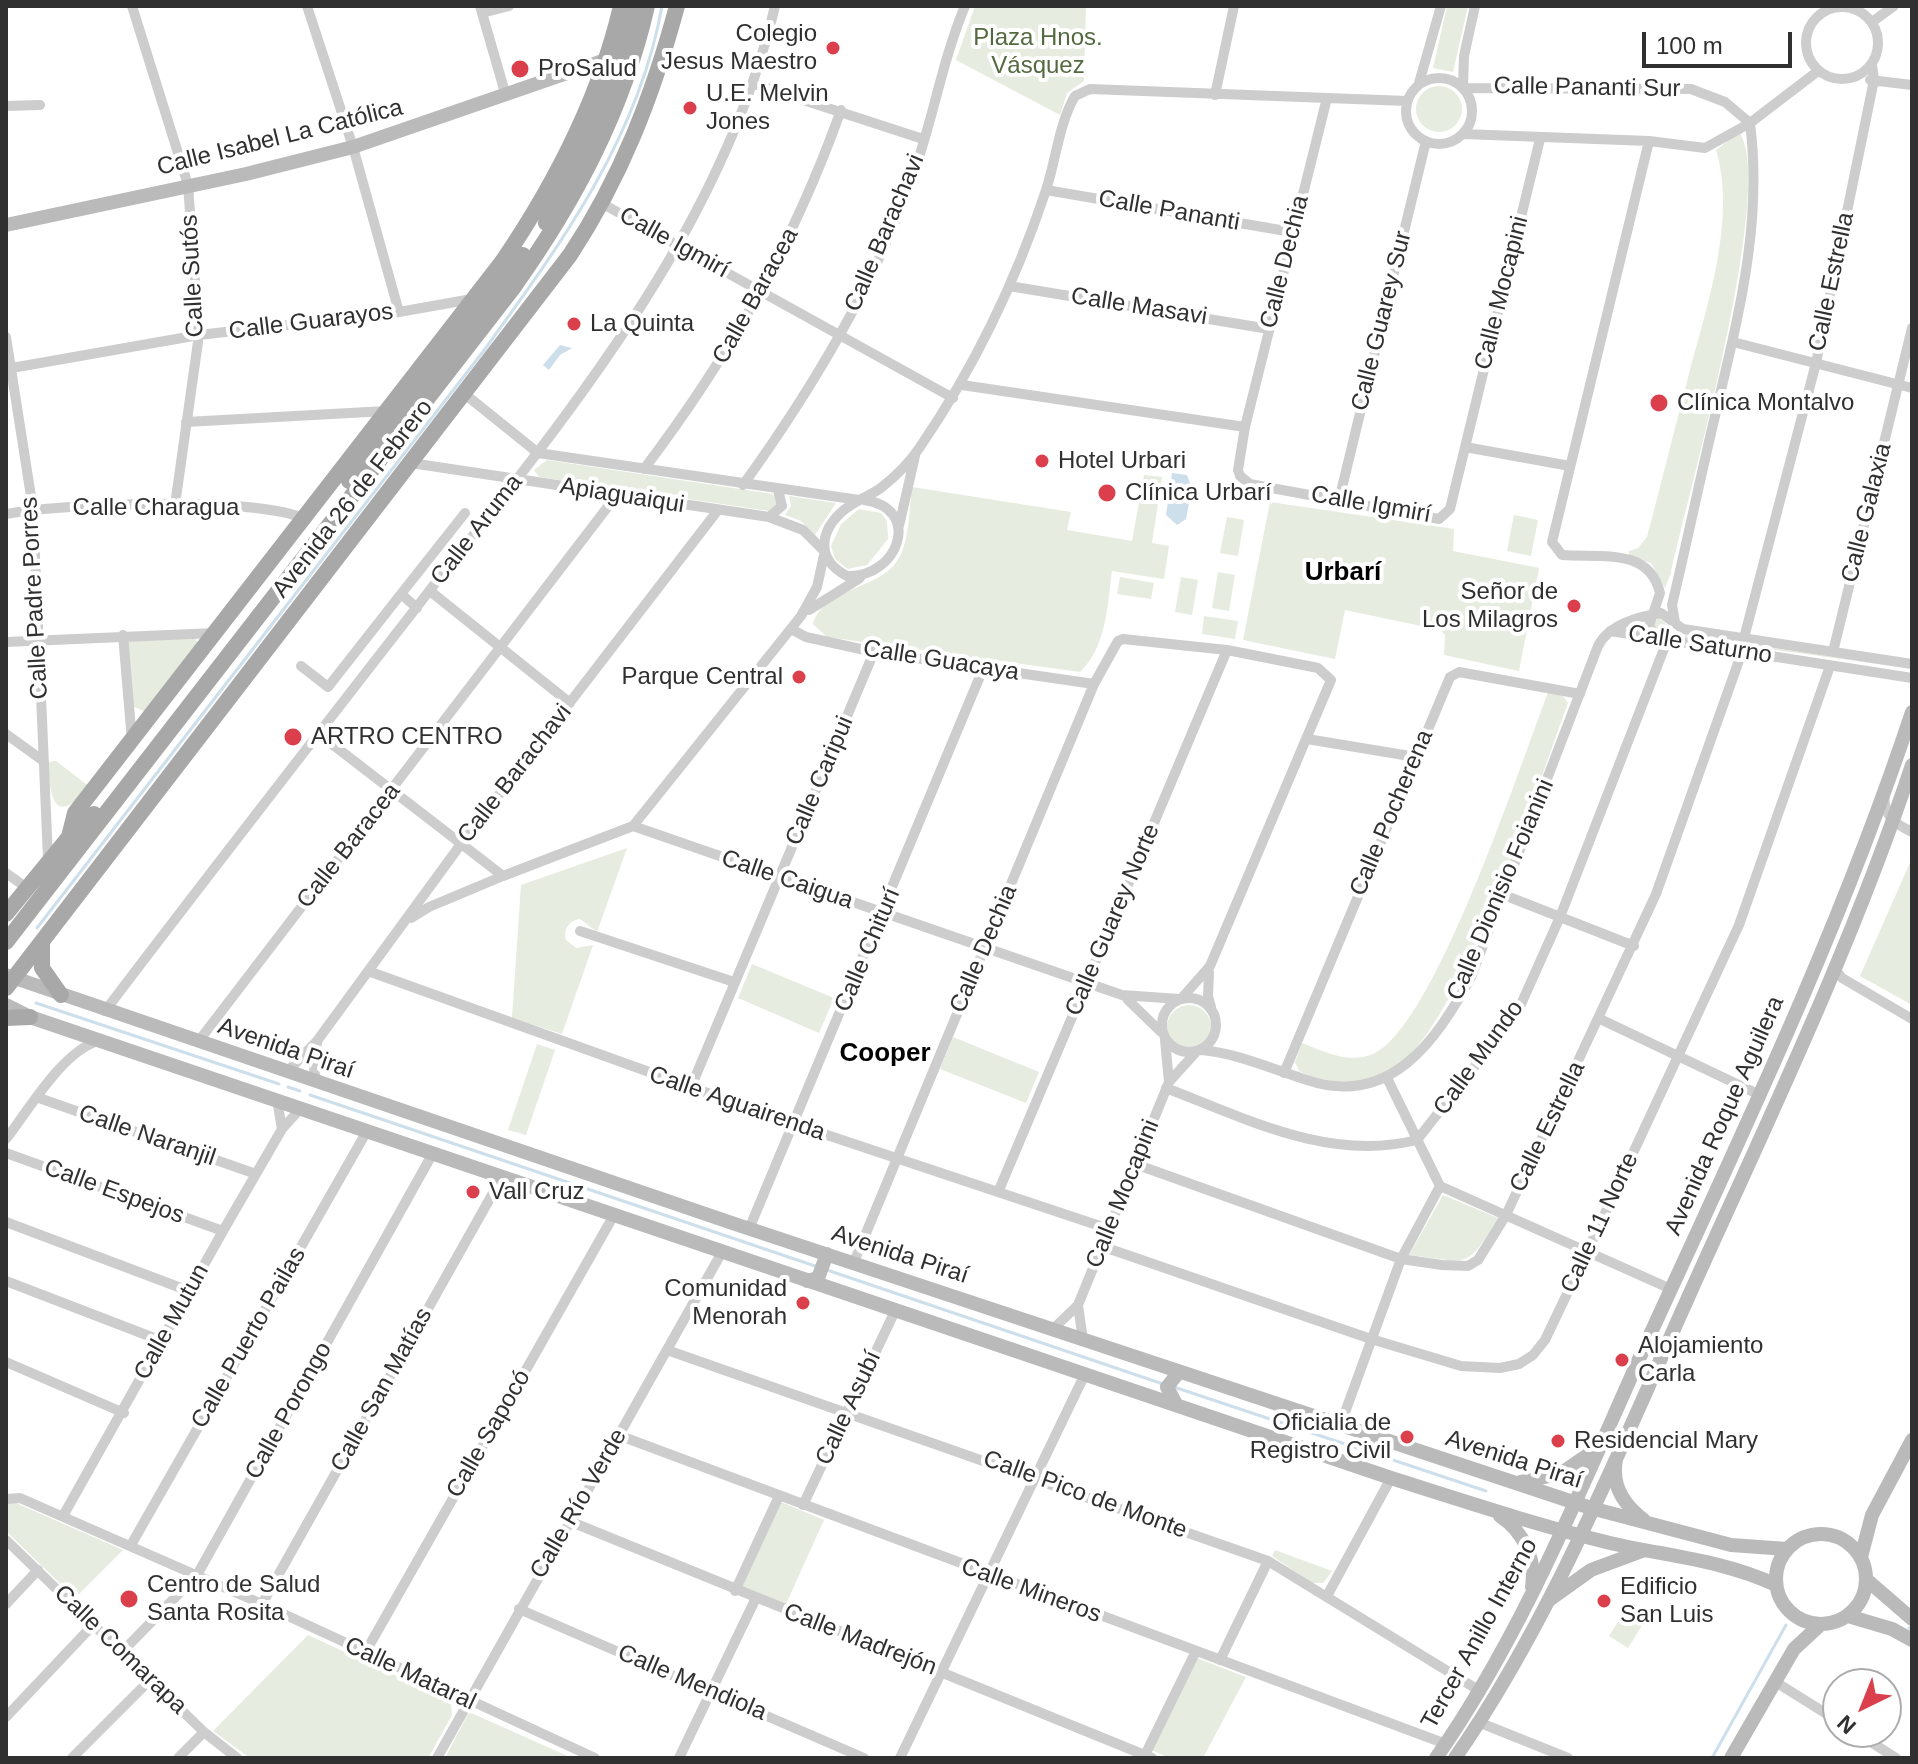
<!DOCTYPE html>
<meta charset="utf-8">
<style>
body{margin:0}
#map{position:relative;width:1918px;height:1764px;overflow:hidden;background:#fff;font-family:Helvetica,sans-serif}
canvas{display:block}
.frame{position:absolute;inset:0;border:8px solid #303030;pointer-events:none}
.north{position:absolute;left:1822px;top:1668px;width:80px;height:80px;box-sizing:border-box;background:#fff;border:2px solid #acacac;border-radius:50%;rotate:223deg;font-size:22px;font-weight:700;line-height:32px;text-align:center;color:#303030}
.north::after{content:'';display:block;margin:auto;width:28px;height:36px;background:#db3f4c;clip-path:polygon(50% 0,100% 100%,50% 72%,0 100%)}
.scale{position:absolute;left:1642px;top:32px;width:150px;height:36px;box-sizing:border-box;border:4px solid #303030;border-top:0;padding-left:10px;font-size:24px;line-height:28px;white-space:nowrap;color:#303030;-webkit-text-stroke:6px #fff;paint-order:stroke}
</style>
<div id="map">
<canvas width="1918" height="1764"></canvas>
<div class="frame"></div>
<div class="north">N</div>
<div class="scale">100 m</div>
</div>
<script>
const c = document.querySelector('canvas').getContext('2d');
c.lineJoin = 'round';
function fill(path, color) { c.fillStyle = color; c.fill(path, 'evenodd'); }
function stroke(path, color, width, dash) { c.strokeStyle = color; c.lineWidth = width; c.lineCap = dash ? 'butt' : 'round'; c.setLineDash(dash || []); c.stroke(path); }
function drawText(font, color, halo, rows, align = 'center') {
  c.font = font + ' Helvetica,sans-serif'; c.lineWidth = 8; c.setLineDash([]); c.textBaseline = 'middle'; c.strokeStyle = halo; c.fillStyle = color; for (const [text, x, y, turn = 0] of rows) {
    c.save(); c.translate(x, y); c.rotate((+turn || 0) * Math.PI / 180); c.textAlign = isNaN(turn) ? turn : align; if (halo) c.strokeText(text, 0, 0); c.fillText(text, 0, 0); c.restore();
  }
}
const green = new Path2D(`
 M975,6H1086L1084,81L1067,93L1060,115L956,60Z
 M1447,6H1468L1453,72L1433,68Z
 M1416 109a23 23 0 1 1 46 0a23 23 0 1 1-46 0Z
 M1739,132C1777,183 1687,499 1671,573L1665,588L1651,563L1629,556V551L1638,548L1647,537C1661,484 1674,431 1688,378C1706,309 1737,220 1716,150Z
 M547,460L773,494L778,504L769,511L539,477L534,470Z
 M1144,475L1162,477L1152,543L1169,546L1164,579L1112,571C1107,606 1107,646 1080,672L827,637L813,624C825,584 884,592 901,554C910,534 909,508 912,487L1071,512L1067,530L1132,541Z
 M789,496L836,503L815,535L801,521L785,515L791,506Z
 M1270,502L1454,529L1453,551L1539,568L1519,671L1444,655L1445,635L1440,630L1345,610L1335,659L1243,640Z
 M859,509L881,513L887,521L888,539L867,565L848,569L835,559L831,546L841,524Z
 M1514,515L1538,520L1531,556L1507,551Z
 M1227,517L1244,520L1238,556L1220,553Z
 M1218,572L1235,575L1229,611L1212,608Z
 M1120,577L1154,583L1151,599L1117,594Z
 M1181,577L1198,580L1192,615L1175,612Z
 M1204,616L1238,621L1235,639L1202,634Z
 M1658,617L1678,634L1907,668L1659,634L1654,625Z
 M195,639L199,644L148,713L132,706L127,640Z
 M1549,690L1560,692L1568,703C1538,783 1459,1036 1388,1073C1361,1086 1325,1084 1299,1071L1295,1062L1302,1043C1324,1052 1349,1064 1373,1054C1435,1028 1522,759 1549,690Z
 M56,761L90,787C54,827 51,800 47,762Z
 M627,848L597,932L580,919C569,920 563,930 566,940L576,948L593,945L562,1034L512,1018L521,885Z
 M1912,858V1005L1860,976Z
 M752,964L834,998L819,1033L738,998Z
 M1167 1027a22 22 0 1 1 44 0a22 22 0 1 1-44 0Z
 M953,1037L1039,1072L1026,1103L940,1069Z
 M537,1044L555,1050L526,1135L508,1130Z
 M1443,1195L1498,1218C1465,1273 1467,1261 1409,1255Z
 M781,1502L824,1520L786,1604L742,1586Z
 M6,1503H16L123,1550L75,1598L6,1531Z
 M1275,1550L1332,1571L1323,1583H1312L1272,1556Z
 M1629,1604L1648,1616L1628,1648L1609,1636Z
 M308,1635L451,1701L452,1715L428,1758H250L213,1731Z
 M1197,1658L1246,1677L1203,1758H1170L1151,1750Z
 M469,1712L572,1758H445Z`);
const water = new Path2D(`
 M560,345L572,348L560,355L549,370L543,365Z
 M1172,473L1187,475L1192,488L1186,519L1177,525L1166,515Z`);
const stream = new Path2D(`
 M37,928L485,349C561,244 639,137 662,6
 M36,1003L279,1084
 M288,1087L300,1091
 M310,1095L815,1266
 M827,1270L1163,1384
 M1174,1387L1486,1491
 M1909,1628L1912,1629
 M1712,1758L1786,1625`);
const street = new Path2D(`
 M132,6L188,185L199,335L175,505
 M307,6L353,147L399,312
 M480,6L506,96
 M1806 43a36 36 0 1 1 72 0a36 36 0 1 1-72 0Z
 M482,13L509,6
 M1872,22L1894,6
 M1406 111a33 33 0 1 1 66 0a33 33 0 1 1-66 0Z
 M1870,80L1912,85
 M1419,83L1441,6
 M754,84L923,139
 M1463,87L1464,56L1475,6
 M1463,88L1691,89L1725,102L1750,123
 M1215,95L1234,6
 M1327,98L1245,427L1238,470L1240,476L1250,484L1439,519L1450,509L1540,139
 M6,106L40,105
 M1463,134L1649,141L1705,148L1750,123L1818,71
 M1649,141L1552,542L1562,555C1601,558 1649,547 1660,593L1649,626L1658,639
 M1046,190L1292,232
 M603,204L953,398
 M1009,286L1269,329
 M6,337L33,509L48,859
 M1733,342L1912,388
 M6,369L199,335L399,312L472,299
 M962,385L1245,427
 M466,395L538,453L859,500
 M186,422L386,411
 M1465,447L1570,466
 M411,463L769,517L803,530L822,549
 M644,469C729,357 794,242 841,110
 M743,485C812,389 873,288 913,175C933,120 942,61 965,6
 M864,500C923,508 899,578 847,576C812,558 821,524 851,505C861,498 872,495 882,487C896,476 910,462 920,447C974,368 1016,281 1046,190C1056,160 1059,123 1075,96L1090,89L1407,101
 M1339,500L1426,141
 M6,514C64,503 256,496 305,519
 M769,517L782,506L778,490
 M899,526L915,456
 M430,591L570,703
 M417,608L401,594L465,513
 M809,610L860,578
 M1675,622L1672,605C1687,542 1700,479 1715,416C1738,317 1763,224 1750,123
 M791,629L806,637L874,652L1094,684
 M1610,631L1912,678
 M123,635L132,741
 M1744,638L1816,363L1874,80L1872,64
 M6,642L215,633
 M1833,652L1912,328
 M301,666L328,687L401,594
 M6,734L42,760
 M319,734L503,876
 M1307,739L1416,757
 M1884,796C1885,818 1894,823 1912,832
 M633,826L1122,995L1179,999
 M6,873L27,888
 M1504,895L1634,946
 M411,918L429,907L503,876L633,826L801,616L817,587L824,555
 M580,931L734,982
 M1835,969L1842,978L1912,1019
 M368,971L794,1124L1109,1229
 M1209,972L1208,996L1211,1007
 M1162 1025a27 27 0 1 1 54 0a27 27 0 1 1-54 0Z
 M1127,999L1161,1032
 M105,1011C212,870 321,730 430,590C569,413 722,230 775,6
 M1600,1019L1760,1095
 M1165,1040L1169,1082
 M198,1042L616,496
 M1201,1050C1237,1053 1272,1069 1307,1080C1390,1108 1436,1041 1471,977L1598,646C1609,624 1638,617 1661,613L1683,629L1912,664
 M287,1072L317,1041L461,844L718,510
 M1284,1073L1450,677L1459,672L1580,694
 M1387,1078L1440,1186L1671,1289
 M316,1082L313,1061L317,1043
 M691,1087L874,652
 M1166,1088C1247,1119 1329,1162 1417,1140L1518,1011L1560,917L1667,641
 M39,1098L256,1174
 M277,1100L282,1129
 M6,1139C28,1111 64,1049 99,1041
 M6,1153L223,1231
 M1135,1164L1401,1259L1442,1265L1468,1266L1478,1260L1506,1215L1656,894L1742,652
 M999,1190L1227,650
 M6,1222L189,1291
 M749,1229L983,669
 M1101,1246L1371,1339L1461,1366L1500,1368L1519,1364L1533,1355L1545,1340L1587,1252L1739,925L1830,666
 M854,1262L1094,684L1118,641L1123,639L1227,650L1318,668L1331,680L1210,966L1181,999
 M6,1281L162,1341
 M1078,1305L1083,1340
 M1053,1329L1078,1305L1169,1082L1197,1051
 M667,1350L1268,1561L1480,1691
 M6,1362L124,1413
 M1340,1426L1401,1259L1440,1186
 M618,1435L1446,1744
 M6,1499L20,1498L262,1604L595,1758
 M803,1505L895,1311
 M63,1516L223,1231L282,1129L301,1108
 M569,1521L1152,1758
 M6,1540L204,1732L237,1758
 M131,1545L367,1131
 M735,1591L779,1496
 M1327,1596L1391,1478
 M6,1604L38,1570
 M262,1604L502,1177
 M519,1609L864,1758
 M122,1652L197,1575L433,1153
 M365,1653L614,1215
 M1220,1660L1268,1561
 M1774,1681L1838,1721
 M6,1717L93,1625
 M1478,1722L1568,1758
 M1855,1732L1896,1758
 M1145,1755L1196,1651
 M72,1758L151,1679
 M178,1758L204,1732
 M437,1758L722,1252
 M679,1758L755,1600
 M900,1758L1085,1374`);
const secondary = new Path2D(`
 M6,225L246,174L353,147L605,60
 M6,975L729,1222L1591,1508L1731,1545L1787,1549
 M6,1005L30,1017L1391,1478C1464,1501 1536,1525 1610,1543C1666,1556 1723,1560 1776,1585
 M807,1281L818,1278L827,1254
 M1176,1404L1167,1387L1179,1372
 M1616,1460C1611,1485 1624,1505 1644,1520
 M1520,1482L1560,1474L1595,1450
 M1500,1516C1524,1532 1536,1559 1532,1587
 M1776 1579a45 45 0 1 1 90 0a45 45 0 1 1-90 0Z
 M1861,1557L1872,1515L1912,1440
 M1867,1580L1912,1619
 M1549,1600L1591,1570L1642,1551
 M1848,1616L1892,1629L1912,1640
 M1436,1758C1526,1629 1584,1480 1649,1337C1743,1132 1841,927 1912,712
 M1455,1758C1551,1620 1618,1453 1687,1300C1766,1124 1851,949 1912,765
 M1731,1758L1794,1649L1820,1625`);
const primary = new Path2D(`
 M546,223L592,135L635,6
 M349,481L523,255
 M69,837L75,813L502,262C555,184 599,100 621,6
 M6,914L69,837L94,814
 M6,942L513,288C575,201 623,111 647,6
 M42,943V968L61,995
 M6,988L570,255C621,178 653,95 677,6
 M6,1018L30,1017`);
const markers = [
 [833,48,8,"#db3f4c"],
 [520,69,10,"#db3f4c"],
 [690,108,8,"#db3f4c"],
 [574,324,8,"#db3f4c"],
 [1659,403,10,"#db3f4c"],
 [1042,461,8,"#db3f4c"],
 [1107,493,10,"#db3f4c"],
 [1574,606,8,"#db3f4c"],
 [799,677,8,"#db3f4c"],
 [293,737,10,"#db3f4c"],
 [473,1192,8,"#db3f4c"],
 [803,1303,8,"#db3f4c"],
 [1622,1360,8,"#db3f4c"],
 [1407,1437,8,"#db3f4c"],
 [1558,1441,8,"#db3f4c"],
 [129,1599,10,"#db3f4c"],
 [1604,1601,8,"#db3f4c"]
];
const poiNames = [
 ["Colegio",817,34,"right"],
 ["Jesus Maestro",817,62,"right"],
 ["ProSalud",538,69],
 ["U.E. Melvin",706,94],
 ["Jones",706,122],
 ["La Quinta",590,324],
 ["Clínica Montalvo",1677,403],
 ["Hotel Urbari",1058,461],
 ["Clínica Urbarí",1125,493],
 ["Señor de",1558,592,"right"],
 ["Los Milagros",1558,620,"right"],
 ["Parque Central",783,677,"right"],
 ["ARTRO CENTRO",311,737],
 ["Vall Cruz",489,1192],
 ["Comunidad",787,1289,"right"],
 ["Menorah",787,1317,"right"],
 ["Alojamiento",1638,1346],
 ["Carla",1638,1374],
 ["Oficialia de",1391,1423,"right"],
 ["Registro Civil",1391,1451,"right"],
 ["Residencial Mary",1574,1441],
 ["Centro de Salud",147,1585],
 ["Santa Rosita",147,1613],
 ["Edificio",1620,1587],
 ["San Luis",1620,1615]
];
const parkNames = [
 ["Plaza Hnos.",1038,38],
 ["Vásquez",1038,66]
];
const streetNames = [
 ["Calle Pananti Sur",1587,88,1],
 ["Calle Isabel La Católica",280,138,-14],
 ["Calle Pananti",1169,211,10],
 ["Calle Barachavi",885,233,-67],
 ["Calle Igmirí",674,243,29],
 ["Calle Dechia",1285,262,-76],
 ["Calle Sutós",193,276,-93],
 ["Calle Estrella",1832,282,-78],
 ["Calle Mocapini",1502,293,-76],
 ["Calle Baracea",756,296,-61],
 ["Calle Masavi",1139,307,9],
 ["Calle Guarey Sur",1382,321,-76],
 ["Calle Guarayos",311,322,-7],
 ["Apiaguaiqui",622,496,9],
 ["Avenida 26 de Febrero",353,499,-52],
 ["Calle Igmirí",1371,505,10],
 ["Calle Charagua",156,508],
 ["Calle Galaxia",1867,513,-76],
 ["Calle Aruma",477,530,-52],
 ["Calle Padre Porres",35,598,-93],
 ["Calle Saturno",1700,645,9],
 ["Calle Guacaya",941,661,9],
 ["Calle Barachavi",515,774,-52],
 ["Calle Caripui",820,781,-67],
 ["Calle Pocherena",1392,813,-67],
 ["Calle Baracea",349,846,-52],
 ["Calle Caigua",787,880,19],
 ["Calle Dionisio Foianini",1501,890,-67],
 ["Calle Guarey Norte",1113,920,-67],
 ["Calle Dechia",984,949,-67],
 ["Calle Chiturí",868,950,-67],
 ["Avenida Piraí",286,1049,19],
 ["Calle Mundo",1479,1058,-54],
 ["Calle Aguairenda",737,1104,19],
 ["Avenida Roque Aguilera",1725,1116,-66],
 ["Calle Estrella",1548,1127,-64],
 ["Calle Naranjil",147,1136,19],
 ["Calle Espejos",114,1192,20],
 ["Calle Mocapini",1123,1194,-68],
 ["Calle 11 Norte",1600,1223,-65],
 ["Avenida Piraí",900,1255,18],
 ["Calle Mutun",172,1322,-61],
 ["Calle Puerto Pailas",249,1338,-60],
 ["Calle San Matías",382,1390,-61],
 ["Calle Asubí",849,1408,-65],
 ["Calle Porongo",289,1411,-61],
 ["Calle Sapocó",489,1434,-60],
 ["Avenida Piraí",1514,1460,18],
 ["Calle Pico de Monte",1085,1495,20],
 ["Calle Río Verde",579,1504,-60],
 ["Calle Mineros",1031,1591,20],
 ["Tercer Anillo Interno",1480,1634,-61],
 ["Calle Madrejón",860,1640,21],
 ["Calle Comarapa",120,1650,44],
 ["Calle Mataral",410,1674,25],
 ["Calle Mendiola",692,1683,23]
];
const neighbourhoodNames = [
 ["Urbarí",1343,573],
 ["Cooper",885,1054]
];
fill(green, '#e6ecdf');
fill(water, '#cddfea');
stroke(stream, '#cddfea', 3);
stroke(street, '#cdcdcd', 10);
stroke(secondary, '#bababa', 14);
stroke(primary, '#a8a8a8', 16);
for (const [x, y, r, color] of markers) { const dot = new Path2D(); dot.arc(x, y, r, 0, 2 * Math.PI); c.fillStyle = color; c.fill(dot); stroke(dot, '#fff', 3); }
drawText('24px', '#303030', '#fff', poiNames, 'left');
drawText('24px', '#546940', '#fff', parkNames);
drawText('24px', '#303030', '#fff', streetNames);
drawText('bold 26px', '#000', '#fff', neighbourhoodNames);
</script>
